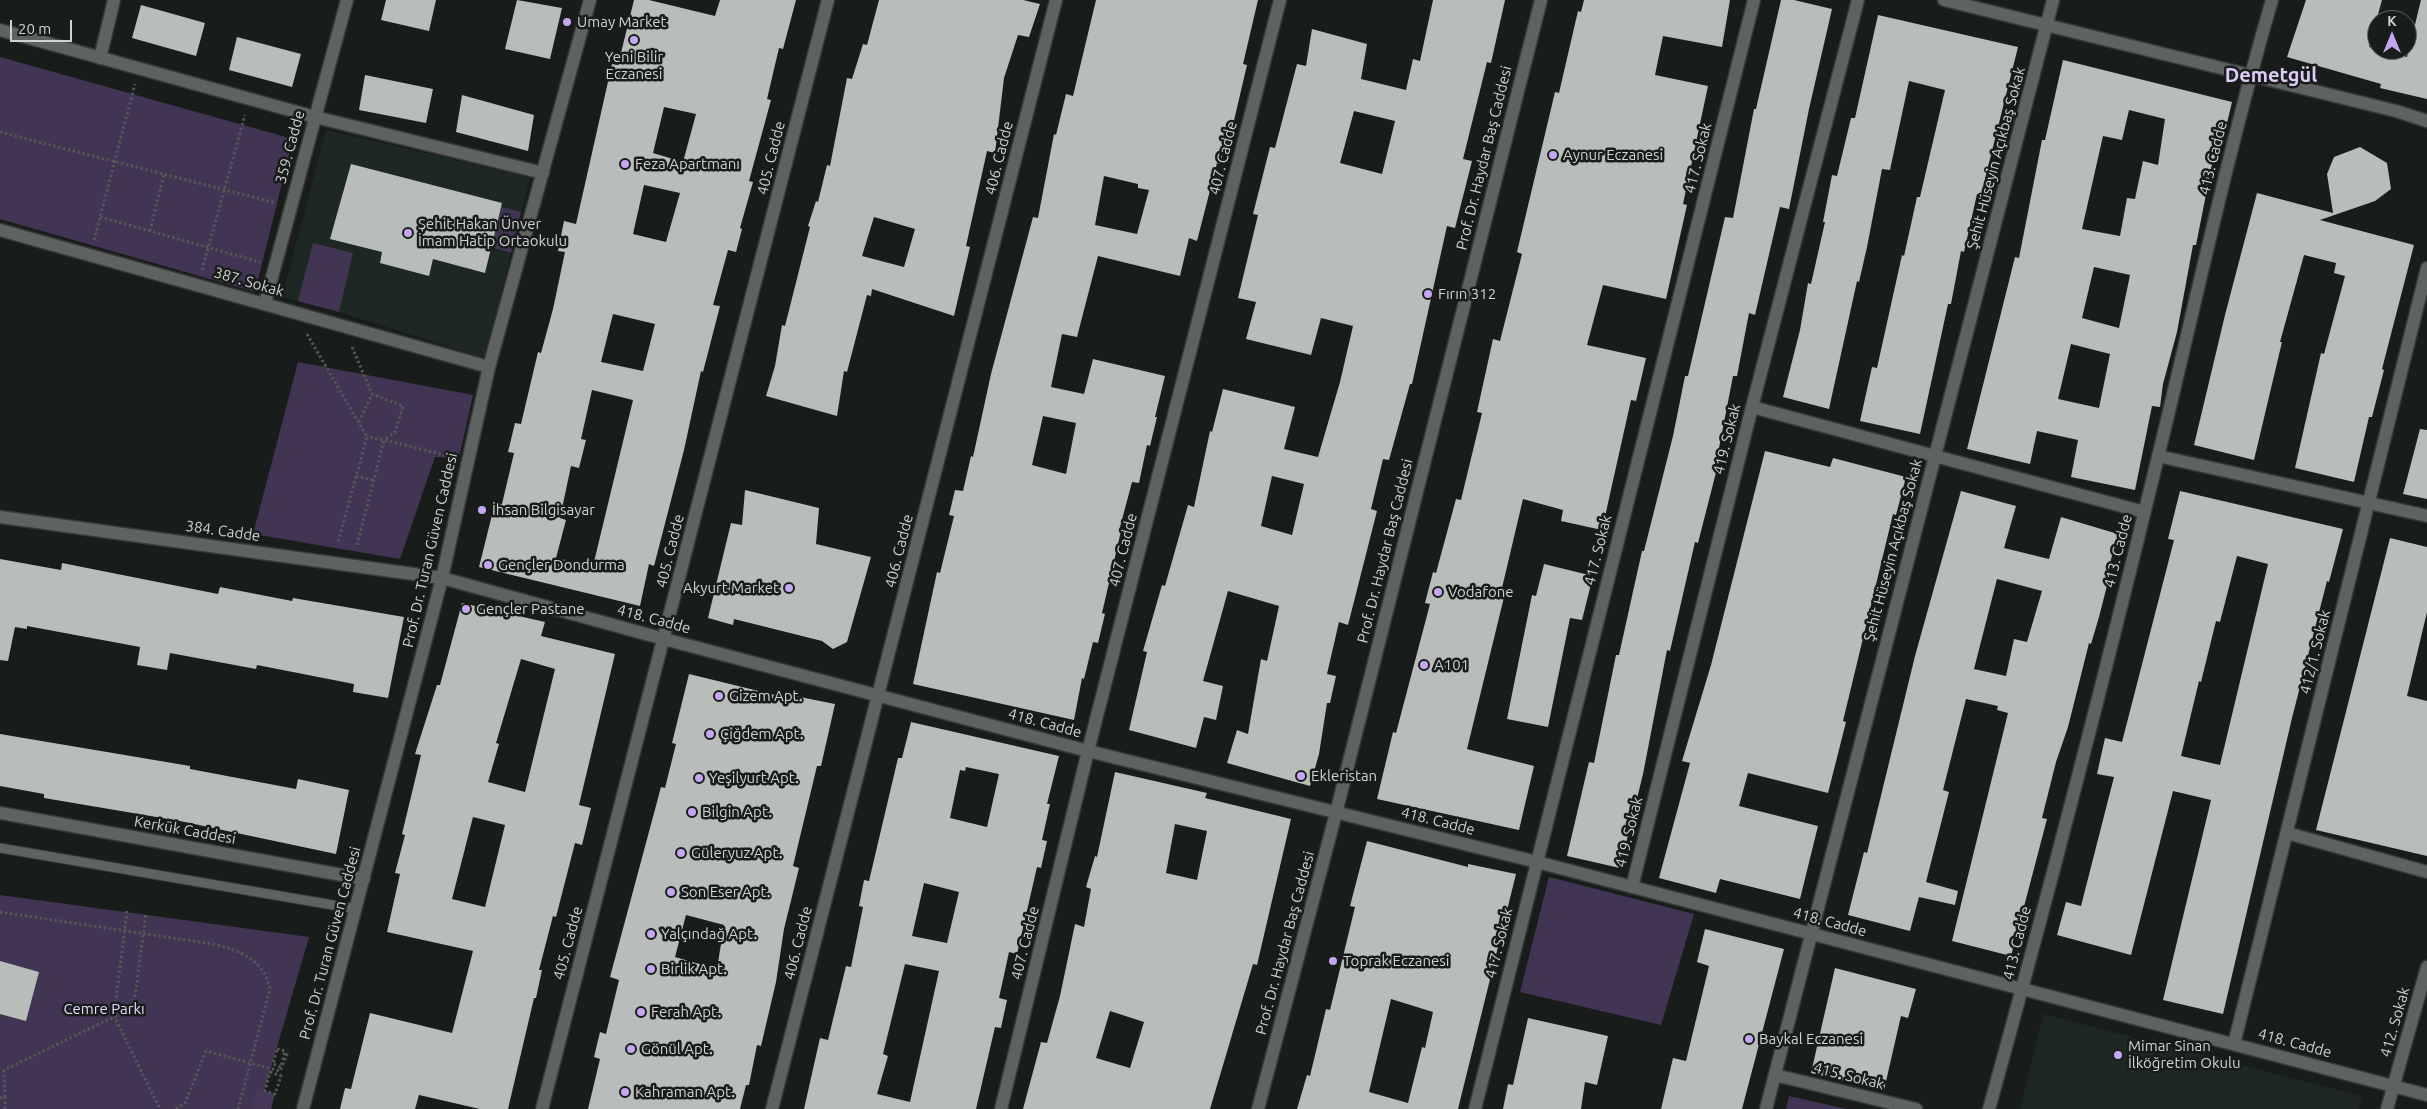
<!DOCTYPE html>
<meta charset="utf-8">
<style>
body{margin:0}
#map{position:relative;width:2427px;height:1109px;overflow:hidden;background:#181c1a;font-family:Ubuntu,sans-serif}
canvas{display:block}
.north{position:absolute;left:2367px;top:10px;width:50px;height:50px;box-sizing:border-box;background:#181c1a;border:1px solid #626564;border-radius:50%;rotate:0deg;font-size:14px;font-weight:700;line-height:20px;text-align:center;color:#d0d3d2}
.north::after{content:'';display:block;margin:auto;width:18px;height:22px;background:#c6a6f0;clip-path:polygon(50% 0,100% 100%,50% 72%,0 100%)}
.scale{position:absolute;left:10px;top:20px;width:62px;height:22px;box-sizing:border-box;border:2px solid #d0d3d2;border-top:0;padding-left:6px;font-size:15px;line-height:18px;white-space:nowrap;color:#d0d3d2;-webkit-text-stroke:4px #181c1a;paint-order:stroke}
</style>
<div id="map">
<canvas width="2427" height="1109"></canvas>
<div class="north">K</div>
<div class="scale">20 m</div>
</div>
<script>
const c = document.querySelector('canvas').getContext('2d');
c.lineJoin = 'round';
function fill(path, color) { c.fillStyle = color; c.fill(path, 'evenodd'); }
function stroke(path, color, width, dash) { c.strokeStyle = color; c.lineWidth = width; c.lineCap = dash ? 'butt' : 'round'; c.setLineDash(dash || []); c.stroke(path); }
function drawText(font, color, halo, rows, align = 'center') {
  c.font = font + ' Ubuntu,sans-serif'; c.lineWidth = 5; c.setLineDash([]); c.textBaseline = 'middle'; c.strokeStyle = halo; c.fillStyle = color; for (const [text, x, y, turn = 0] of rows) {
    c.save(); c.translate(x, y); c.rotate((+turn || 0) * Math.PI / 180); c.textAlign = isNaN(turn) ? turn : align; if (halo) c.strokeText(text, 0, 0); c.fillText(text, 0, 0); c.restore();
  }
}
const built = new Path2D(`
 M326,130L530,177L485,358L339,312L282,297Z
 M2043,1014L2362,1096L2359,1109H2020Z`);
const green = new Path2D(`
 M0,57L293,139L255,292L0,219Z
 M501,207L521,212L511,253L491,247Z
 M313,243L353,253L339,312L298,301Z
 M298,362L473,395L459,458L435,457L400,559L253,534Z
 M1549,877L1694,914L1661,1025L1520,992Z
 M0,895L309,937L259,1109H0Z
 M1789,1096L1847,1109H1786Z`);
const forest = new Path2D(`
 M256,1089L275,1094L271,1109H250Z`);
const building = new Path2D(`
 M386,0H436L429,31L381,20Z
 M517,0L562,8L550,59L505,49Z
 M634,0H649L715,16L720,0H796L783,49L779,48L767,99L771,100L749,181L753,182L740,228L742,229L736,252L728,250L713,305L720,306L703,372L701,371L684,450L654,566L649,564L640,606L479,567L495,503L502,504L514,453L508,452L515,423L521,424L538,352L541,353L553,309L565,252L558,251L564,221L576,224L612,64L618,65ZM664,107L696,114L683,162L653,153ZM644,185L680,193L666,242L633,234ZM613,314L655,324L643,371L601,362ZM592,390L633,400L593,566L556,558L566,520L560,518L571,466L579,468L586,440L581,439Z
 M879,0H1023L1040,4L1029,37L1018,35L1004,78L995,153L987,151L966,246L970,247L954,316L872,289L871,296L867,295L847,372L844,371L837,416L766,396L775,366L782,325L785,326L810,227L808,226L816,201L818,202L827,165L830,166L847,78L852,79L863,44L867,45ZM874,217L915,229L904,267L862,256Z
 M1096,0H1258L1243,64L1247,65L1232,129L1229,128L1220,164L1217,163L1197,241L1189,238L1180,276L1098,256L1077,337L1062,334L1051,387L1084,394L1093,359L1165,376L1155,417H1157L1150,446L1147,445L1139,483L1132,482L1119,531H1121L1102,613L1105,614L1098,643L1093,642L1084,679L1082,678L1074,720L913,684L937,572L940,573L954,516L949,515L955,490L963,491L971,456L973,457L991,374L1033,217L1038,218L1054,134L1056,135L1066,94L1073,96ZM1104,176L1138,184V188L1149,190L1137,234L1095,225ZM1043,416L1076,423L1066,474L1032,465Z
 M1433,0H1505L1491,63L1487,62L1463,159L1472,161L1455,228L1447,226L1412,384H1410L1389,460L1383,459L1371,509L1377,511L1348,625L1339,622L1327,674L1336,676L1330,703H1327L1319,754L1310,786L1227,763L1237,730L1248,734L1261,659L1267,661L1279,606L1228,591L1203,681L1223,686L1216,720L1204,717L1196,748L1129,730L1147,652L1143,651L1162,585L1165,586L1188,505L1194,507L1210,431L1212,432L1223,389L1295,407L1284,449L1318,457L1340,382L1353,326L1321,318L1311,355L1246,339L1256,302L1238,298L1258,215L1253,214L1270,147L1275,148L1297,64L1306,66L1312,29L1367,44L1361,79L1406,90L1413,59L1420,61ZM1354,111L1395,121L1382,174L1340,163ZM1272,476L1304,484L1292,535L1261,526Z
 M1584,0H1730L1722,47L1663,36L1655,75L1708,86L1683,204L1687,205L1666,299L1603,285L1587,345L1646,358L1636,401L1631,400L1602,530L1561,521L1563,510L1523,499L1502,588L1506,589L1467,749L1534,766L1519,830L1377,799L1393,732L1396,733L1430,604L1425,603L1433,572L1436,573L1456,499L1461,500L1482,413L1477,412L1493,339L1500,341L1522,254L1517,252L1555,92L1559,93L1578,11L1581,12Z
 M1781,0H1794L1832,9L1809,109L1789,209L1780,207L1755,315L1749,313L1737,376H1733L1719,448L1722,449L1698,543L1695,542L1670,651L1667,650L1643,774L1620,868L1567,856L1589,762L1594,763L1616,655H1619L1642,551H1644L1673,436L1685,376H1688L1725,217L1733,218L1754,109H1756Z
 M2306,0H2382L2369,47L2407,57L2421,0H2427V99L2380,88L2381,84L2287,57Z
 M141,5L205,23L196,56L132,38Z
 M1878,15L2018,47L1981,195L1977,194L1964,252L1961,251L1951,304H1948L1920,434L1860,421L1872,367L1877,368L1902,255L1904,256L1917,197H1920L1945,90L1909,81L1890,170L1882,169L1867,247L1859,282L1857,281L1829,409L1783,397L1800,330L1808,283L1811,284L1825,222H1823L1832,175L1837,176L1851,118H1855Z
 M237,37L301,54L292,87L229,70Z
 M2063,60L2232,102L2218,161L2213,159L2196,245H2193L2177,332L2163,384L2160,407L2152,406L2135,490L2071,477L2078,440L2037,431L2030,464L1967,449L2015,257L2019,258L2042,140H2045ZM2129,110L2165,119L2158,165L2143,161L2135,199L2127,198L2120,236L2082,229L2103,136L2122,140ZM2094,267L2130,275L2119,328L2082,318ZM2071,344L2110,354L2099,408L2058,399Z
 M365,75L433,89L426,123L359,110Z
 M462,95L534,115L528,151L456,132Z
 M2360,147L2387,163L2391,189L2375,201L2320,220L2414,245L2382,369L2384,370L2372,417H2369L2354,482L2295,468L2321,353L2324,354L2345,276L2334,273L2336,263L2304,255L2280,342H2282L2254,460L2194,445L2225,315L2257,193L2333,213L2327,174L2334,157Z
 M351,164L502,203L485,273L433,259L429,276L380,263L382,252L330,239Z
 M2420,429L2427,430V499L2403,494Z
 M1765,451L1830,467L1833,458L1906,477L1896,515L1893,514L1843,721L1846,722L1828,793L1748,773L1739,806L1818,826L1800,899L1720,879L1716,893L1659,878L1690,763L1682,761L1711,665Z
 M745,490L819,508L816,544L871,557L847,642L833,649L822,641L734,619L733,625L708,618L731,523L742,525Z
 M1961,491L2016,506L2004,548L2049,559L2061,517L2118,534L2107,574H2110L2099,617L2091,644L2089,643L2068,727L2056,762L2042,818L2047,819L2011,956L1952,941L2008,713L1997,710L1998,706L1966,699L1943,790L1949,792L1926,882L1958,891L1955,905L1919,897L1910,931L1848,915L1864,852L1867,853L1915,656ZM1997,579L2042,591L2027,642L2014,639L2006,676L1974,669Z
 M2180,491L2343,529L2329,582L2327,581L2292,718L2223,1014L2163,1000L2211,800L2173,791L2131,955L2057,935L2066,902L2081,906L2114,777L2097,774L2105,738L2122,742L2174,540L2168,539ZM2237,556L2268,564L2220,765L2181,756L2199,681L2201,682L2216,621L2220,622Z
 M2390,538L2427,547V612L2407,696L2427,701V856L2316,830Z
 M0,559L61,570L62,563L218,594L220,587L292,601L293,598L404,617L388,698L353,692L354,684L257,665L256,669L170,653L167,670L137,665L140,647L27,626V629L15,627L8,661L0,660Z
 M1544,564L1593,576L1582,620L1570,618L1548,727L1507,719L1532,595L1536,596Z
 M462,603L545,622L541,636L615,654L579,805L591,808L582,845L575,843L556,917L553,916L539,970H542L536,998H534L508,1109H480L419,1095L415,1109H340L345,1088L351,1089L370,1013L452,1033L473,951L387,932L400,874L395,873L405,835L402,834L421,755L415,754L437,685H440ZM521,659L555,669L525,792L488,782L499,744L496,743ZM473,817L505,825L485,907L452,899Z
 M689,674L775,695V692L835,704L821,766H817L793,866L799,868L784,929L776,982L761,1046L757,1045L749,1085H746L740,1109H588L600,1059L594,1057L600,1032L606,1034L619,980L610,977L661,787L665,788L676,744L672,743ZM686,915L724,925L717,969L675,957Z
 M911,722L1059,756L1047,804H1050L1042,840L1047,841L1041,868L1037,867L1017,954L1009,952L999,998L1007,1000L1001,1028L995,1027L976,1109H804L820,1038L828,1040L846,966L851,967L863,907L859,906L864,880L869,881L898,758H902ZM966,767L999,774L987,827L950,818L960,770L965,771ZM924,883L959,892L947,943L912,936ZM905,964L939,971L910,1102L877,1094L888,1056L883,1054Z
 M0,734L190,766V769L296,789L298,779L349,790L336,854L180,821L44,798V794L0,786Z
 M1115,772L1207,793L1205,798L1291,819L1257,965L1253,964L1210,1109H1023L1041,1042L1047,1043L1060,996L1075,924L1084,927L1091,889L1086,887L1095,856L1097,857ZM1175,824L1207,831L1197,880L1166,873ZM1110,1011L1144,1022L1130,1068L1096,1058Z
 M1367,841L1468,867V864L1516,874L1458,1109H1297L1307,1075L1310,1076L1326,1009L1330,1010L1355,907L1350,906ZM1391,999L1433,1012L1425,1048L1422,1047L1408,1103L1369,1092Z
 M1705,929L1784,949L1742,1109H1661L1673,1058L1686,1061L1709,966L1697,962Z
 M0,961L39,972L26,1021L0,1014Z
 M1835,968L1916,989L1908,1018L1901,1016L1884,1090L1811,1073Z
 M1528,1018L1608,1036L1597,1085L1585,1082L1581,1109H1503L1508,1084L1513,1085Z`);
const path = new Path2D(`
 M0,132L276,203
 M100,217L260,262
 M150,231L164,174
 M94,240L135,84
 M202,270L245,115
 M307,334L367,437L338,542
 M352,347L372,394
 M359,422L372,394L403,406L395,432L384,440
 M385,440L452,457
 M356,476L374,480
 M357,545L384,440L367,437
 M127,911L114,1016L160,1109
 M0,912L213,944C240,950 264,960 270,989L238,1109
 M277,1049L285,1051L281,1067L273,1064Z
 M270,1072L281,1076L275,1094L265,1091Z
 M0,1098L5,1097L4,1070L130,1009L135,996L146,913
 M5,1109V1097
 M176,1109L185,1103L206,1051L280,1071L288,1052`);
const service = new Path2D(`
 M0,848L356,909`);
const minor = new Path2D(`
 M1944,0L2396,111L2427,121
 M100,58L114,0
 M0,230L489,367
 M265,303L347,0
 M1752,407L2144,512
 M2158,456L2427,516
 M2287,833L2427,872
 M1632,887L1752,407L1858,0
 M2234,1044L2427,268
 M1775,1075L1916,1109
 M303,1109L442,578L489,367L590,0
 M542,1109L828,0
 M772,1109L1056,0
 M1001,1109L1088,751L1280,0
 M1258,1109L1336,813L1541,0
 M1475,1109L1754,0
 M1766,1109L2053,0
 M1989,1109C2049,893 2105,675 2158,457C2195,305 2228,151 2272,0
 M2387,1109L2427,967`);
const tertiary = new Path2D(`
 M0,30L315,117L543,173
 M0,517L442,578L664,639L1088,751L1537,862L2427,1095
 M0,813L364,879`);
const markers = [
 [567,22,5,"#c6a6f0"],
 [634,40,5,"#c6a6f0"],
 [1553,155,5,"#c6a6f0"],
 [625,164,5,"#c6a6f0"],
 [408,233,5,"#c6a6f0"],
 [1428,294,5,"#c6a6f0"],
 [482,510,5,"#c6a6f0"],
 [488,565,5,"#c6a6f0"],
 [789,588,5,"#c6a6f0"],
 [1438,592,5,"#c6a6f0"],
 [466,609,5,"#c6a6f0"],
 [1424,665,5,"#c6a6f0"],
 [719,696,5,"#c6a6f0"],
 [710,734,5,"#c6a6f0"],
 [1301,776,5,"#c6a6f0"],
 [699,778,5,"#c6a6f0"],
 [692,812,5,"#c6a6f0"],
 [681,853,5,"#c6a6f0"],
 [671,892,5,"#c6a6f0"],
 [651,934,5,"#c6a6f0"],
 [1333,961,5,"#c6a6f0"],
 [651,969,5,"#c6a6f0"],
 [641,1012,5,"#c6a6f0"],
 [1749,1039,5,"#c6a6f0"],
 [631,1049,5,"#c6a6f0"],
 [2118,1055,5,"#c6a6f0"],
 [625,1092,5,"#c6a6f0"]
];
const poiNames = [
 ["Umay Market",577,22],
 ["Yeni Bilir",634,57,"center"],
 ["Eczanesi",634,74,"center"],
 ["Aynur Eczanesi",1563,155],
 ["Feza Apartmanı",635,164],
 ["Şehit Hakan Ünver",418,224],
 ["İmam Hatip Ortaokulu",418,241],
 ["Fırın 312",1438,294],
 ["İhsan Bilgisayar",492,510],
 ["Gençler Dondurma",498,565],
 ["Akyurt Market",779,588,"right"],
 ["Vodafone",1448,592],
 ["Gençler Pastane",476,609],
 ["A101",1434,665],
 ["Gizem Apt.",729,696],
 ["Çiğdem Apt.",720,734],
 ["Ekleristan",1311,776],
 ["Yeşilyurt Apt.",709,778],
 ["Bilgin Apt.",702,812],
 ["Güleryuz Apt.",691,853],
 ["Son Eser Apt.",681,892],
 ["Yalçındağ Apt.",661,934],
 ["Toprak Eczanesi",1343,961],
 ["Birlik Apt.",661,969],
 ["Ferah Apt.",651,1012],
 ["Baykal Eczanesi",1759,1039],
 ["Mimar Sinan",2128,1046],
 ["İlköğretim Okulu",2128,1063],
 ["Gönül Apt.",641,1049],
 ["Kahraman Apt.",635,1092]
];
const streetNames = [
 ["359. Cadde",290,147,-75],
 ["405. Cadde",771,158,-76],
 ["406. Cadde",999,158,-76],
 ["407. Cadde",1223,158,-76],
 ["Prof. Dr. Haydar Baş Caddesi",1484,158,-76],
 ["417. Sokak",1698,158,-76],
 ["Şehit Hüseyin Açıkbaş Sokak",1996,158,-75],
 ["413. Cadde",2213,158,-76],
 ["387. Sokak",249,282,16],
 ["419. Sokak",1727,439,-76],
 ["384. Cadde",223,531,8],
 ["Prof. Dr. Turan Güven Caddesi",430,550,-77],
 ["407. Cadde",1123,550,-76],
 ["417. Sokak",1598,550,-76],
 ["Şehit Hüseyin Açıkbaş Sokak",1893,550,-75],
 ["405. Cadde",670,551,-76],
 ["406. Cadde",899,551,-76],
 ["Prof. Dr. Haydar Baş Caddesi",1385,551,-76],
 ["413. Cadde",2118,551,-76],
 ["418. Cadde",654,619,15],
 ["412/1. Sokak",2315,652,-76],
 ["418. Cadde",1045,723,15],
 ["418. Cadde",1438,821,14],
 ["Kerkük Caddesi",185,830,10],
 ["419. Sokak",1629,832,-76],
 ["418. Cadde",1830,922,15],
 ["Prof. Dr. Turan Güven Caddesi",330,943,-75],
 ["405. Cadde",568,943,-75],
 ["406. Cadde",798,943,-76],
 ["407. Cadde",1025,943,-76],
 ["Prof. Dr. Haydar Baş Caddesi",1285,943,-75],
 ["417. Sokak",1499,943,-76],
 ["413. Cadde",2017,943,-76],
 ["412. Sokak",2395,1022,-74],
 ["418. Cadde",2295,1043,15],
 ["415. Sokak",1849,1076,14]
];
const parkNames = [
 ["Cemre Parkı",104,1009]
];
const districtNames = [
 ["Demetgül",2271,75]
];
fill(built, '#1d2723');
fill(green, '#423453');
fill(forest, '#463858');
fill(building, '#b8bdba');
stroke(service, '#353837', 11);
stroke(minor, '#353837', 15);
stroke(tertiary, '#353837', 15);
stroke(path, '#535755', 3, [2.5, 2.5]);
stroke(service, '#5e6361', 9);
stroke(minor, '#5e6361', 12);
stroke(tertiary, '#5e6361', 12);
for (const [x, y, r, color] of markers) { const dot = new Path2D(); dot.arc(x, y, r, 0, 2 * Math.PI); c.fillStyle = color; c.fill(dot); stroke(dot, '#181c1a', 2); }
drawText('15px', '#d0d3d2', '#181c1a', poiNames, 'left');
drawText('15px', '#d0d3d2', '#181c1a', streetNames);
drawText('15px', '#e7d8fd', '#181c1a', parkNames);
drawText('bold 20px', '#ddccf6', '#181c1a', districtNames);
</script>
